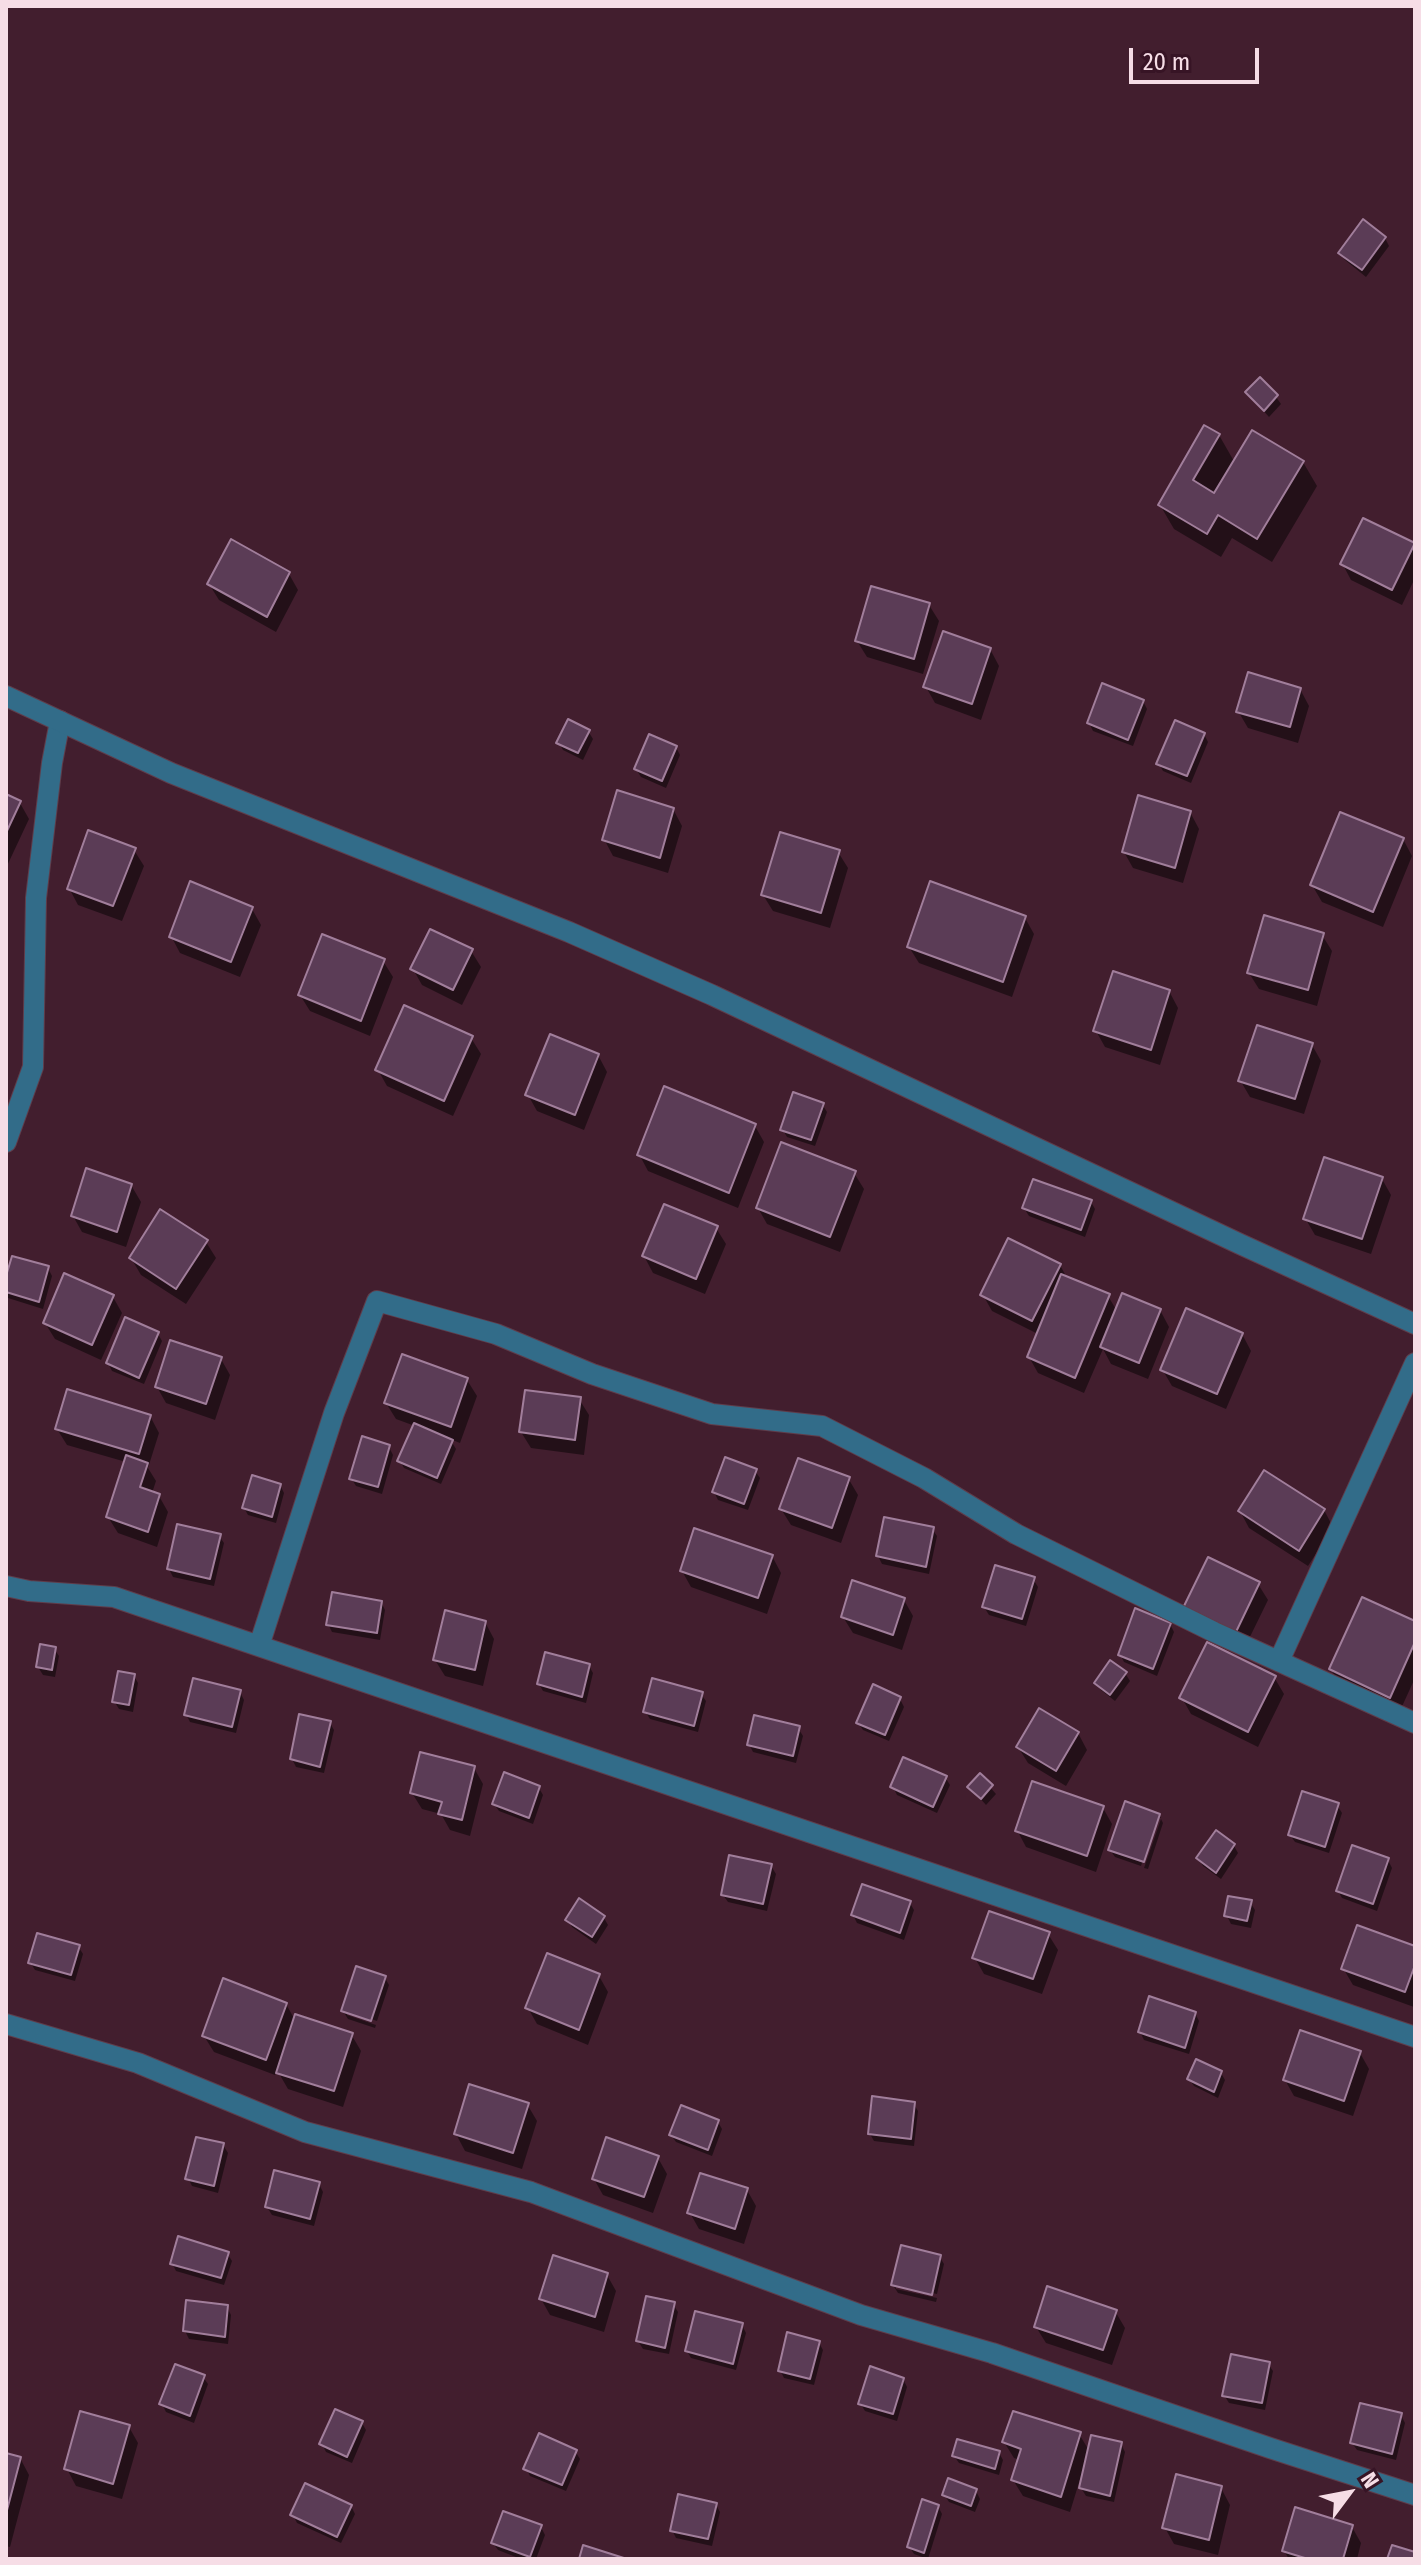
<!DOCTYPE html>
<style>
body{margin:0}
#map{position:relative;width:1421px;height:2565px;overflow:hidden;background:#421e2e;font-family:"Fira Sans Condensed",sans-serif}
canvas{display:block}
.frame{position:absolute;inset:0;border:8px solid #f6dde6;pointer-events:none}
.north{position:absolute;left:1309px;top:2453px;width:80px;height:80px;-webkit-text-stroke:6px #371425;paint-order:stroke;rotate:58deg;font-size:22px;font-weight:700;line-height:32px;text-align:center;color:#f6dde6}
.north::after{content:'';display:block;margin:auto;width:28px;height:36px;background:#f6dde6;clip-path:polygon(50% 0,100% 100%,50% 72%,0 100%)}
.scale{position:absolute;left:1129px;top:48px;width:130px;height:36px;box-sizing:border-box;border:4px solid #f6dde6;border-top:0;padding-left:10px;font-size:24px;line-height:28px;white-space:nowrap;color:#f6dde6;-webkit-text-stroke:6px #371425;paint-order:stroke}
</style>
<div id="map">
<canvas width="1421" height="2565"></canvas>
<div class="frame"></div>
<div class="north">N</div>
<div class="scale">20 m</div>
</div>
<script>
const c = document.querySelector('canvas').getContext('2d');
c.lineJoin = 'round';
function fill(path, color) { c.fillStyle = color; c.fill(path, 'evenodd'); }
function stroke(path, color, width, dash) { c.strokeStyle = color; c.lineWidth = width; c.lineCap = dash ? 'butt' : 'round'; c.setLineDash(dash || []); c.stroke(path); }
const shadow = new Path2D(`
 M1385,238L1389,246L1366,277L1345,260L1340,253Z
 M1248,393L1276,397L1281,404L1269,417Z
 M1219,435L1235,463L1303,462L1317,486L1272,562L1232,538L1221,557L1174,529L1160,505Z
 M1414,545L1415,578L1402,605L1351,580L1342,563Z
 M289,574L298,590L276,632L219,600L209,584Z
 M929,605L939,621L923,674L867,657L857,641Z
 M990,649L999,666L981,720L935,703L926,687Z
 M1300,689L1309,706L1298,743L1248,728L1238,711Z
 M1143,701L1147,709L1133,746L1093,731L1089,723Z
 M588,731L593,739L583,760L563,750L559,743Z
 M1204,734L1208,742L1191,783L1163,771L1159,764Z
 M676,747L680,755L666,788L641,777L636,769Z
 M6,796L20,803L29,819L6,868Z
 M673,809L682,826L668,873L613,856L604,839Z
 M1190,812L1199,829L1183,883L1133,868L1124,852Z
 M1403,839L1412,856L1383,927L1322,902L1312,885Z
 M134,850L144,866L122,921L78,905L69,888Z
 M838,852L848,868L830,928L773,911L763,895Z
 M252,909L261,925L240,977L180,953L171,936Z
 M1025,918L1034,934L1012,997L919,963L909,947Z
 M1322,935L1332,951L1317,1006L1259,989L1249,973Z
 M471,951L481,967L462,1005L422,985L413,969Z
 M383,961L393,977L370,1036L310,1011L300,995Z
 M1169,991L1178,1008L1160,1065L1105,1047L1096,1031Z
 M471,1038L481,1054L453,1116L387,1086L378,1070Z
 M1312,1045L1321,1061L1304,1114L1250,1097L1240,1080Z
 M598,1055L607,1072L584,1130L537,1111L528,1095Z
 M822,1104L827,1112L815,1146L787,1137L783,1130Z
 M755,1126L764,1142L738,1208L648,1171L639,1154Z
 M854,1173L864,1189L840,1252L767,1224L758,1208Z
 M1382,1179L1391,1195L1371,1254L1315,1235L1305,1218Z
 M131,1185L141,1202L126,1247L82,1232L73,1216Z
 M1091,1202L1095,1209L1085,1237L1029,1216L1024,1208Z
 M716,1228L726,1244L705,1294L653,1273L644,1256Z
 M206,1242L216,1258L186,1304L141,1275L131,1258Z
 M1060,1265L1067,1278L1108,1296L1117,1311L1160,1310L1169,1327L1148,1379L1111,1364L1103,1349L1084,1393L1038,1373L1029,1357L1038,1334L992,1311L983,1295Z
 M48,1268L52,1276L43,1309L8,1298L6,1283Z
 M113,1297L122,1313L101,1360L55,1339L45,1323Z
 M158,1334L162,1341L144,1384L112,1371L108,1363Z
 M1242,1334L1251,1351L1226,1409L1172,1386L1162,1369Z
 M221,1359L230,1375L215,1420L166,1403L157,1387Z
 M467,1380L477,1396L460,1443L450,1439L456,1449L441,1484L404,1468L400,1461L415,1426L396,1419L386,1403Z
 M579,1399L589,1415L584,1455L531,1448L521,1432Z
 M150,1416L159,1433L148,1468L156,1481L152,1493L159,1496L168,1512L157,1547L118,1533L108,1517L126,1462L67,1445L57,1429Z
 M389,1447L393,1455L382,1494L356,1486L351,1478Z
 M755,1471L760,1478L748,1510L718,1500L714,1492Z
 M848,1478L858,1495L841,1543L791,1525L781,1509Z
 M280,1485L284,1493L276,1523L248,1515L244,1508Z
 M1324,1510L1333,1527L1308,1566L1249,1528L1240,1511Z
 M932,1529L937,1536L929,1574L882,1564L878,1556Z
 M219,1536L224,1543L214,1586L173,1577L169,1569Z
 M772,1556L781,1573L767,1614L691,1587L682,1571Z
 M1033,1579L1038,1587L1026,1626L989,1615L984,1607Z
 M1258,1584L1268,1600L1244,1649L1194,1624Z
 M904,1600L913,1616L902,1650L853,1633L843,1617Z
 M381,1602L385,1610L380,1640L332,1632L328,1624Z
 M485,1622L494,1639L483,1686L445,1676L435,1660Z
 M1415,1623V1678L1399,1713L1340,1686L1331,1669Z
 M1170,1624L1174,1632L1157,1676L1124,1662L1120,1654Z
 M54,1649L59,1656L55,1677L43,1675L38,1667Z
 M589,1666L593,1673L586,1703L543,1691L539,1684Z
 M1125,1673L1130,1681L1115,1701L1101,1690L1096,1683Z
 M134,1676L138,1683L133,1712L119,1709L114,1701Z
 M1274,1677L1284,1694L1258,1747L1191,1714L1182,1698Z
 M240,1692L244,1700L236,1733L190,1722L186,1714Z
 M701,1694L706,1701L698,1732L650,1719L645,1711Z
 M900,1699L904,1707L889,1741L863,1730L858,1723Z
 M330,1723L334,1730L324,1773L296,1767L292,1759Z
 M798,1728L803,1736L796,1763L753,1752L749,1744Z
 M1078,1733L1087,1750L1066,1786L1028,1763L1018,1747Z
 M474,1768L483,1784L470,1836L450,1830L441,1814L422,1809L412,1793Z
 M980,1776L996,1794L986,1805L970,1787Z
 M945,1777L950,1785L937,1813L897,1795L893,1787Z
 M539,1788L543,1795L533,1824L499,1811L494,1804Z
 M1337,1805L1342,1813L1329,1853L1295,1842L1290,1835Z
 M1103,1808L1112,1824L1096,1872L1026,1847L1017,1830Z
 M1159,1815L1161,1818H1157L1141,1866L1115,1857L1110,1850Z
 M1161,1819L1163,1823L1148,1869L1144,1868Z
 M1216,1833L1234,1846L1238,1853L1221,1879L1203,1866L1198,1858Z
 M1388,1860L1392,1868L1377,1911L1342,1898L1338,1891Z
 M771,1866L776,1874L767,1911L728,1902L723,1895Z
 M1250,1902L1255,1910L1251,1928L1231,1924L1227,1916Z
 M910,1903L914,1910L904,1940L857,1923L853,1915Z
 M604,1918L608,1925L596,1944L572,1927L568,1920Z
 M1048,1934L1058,1950L1042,1994L984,1974L975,1958Z
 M78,1946L83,1954L75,1981L35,1970L30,1962Z
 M1415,1949L1414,2007L1353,1985L1343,1968Z
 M599,1976L608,1992L588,2045L537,2024L528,2008Z
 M385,1978L389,1985L377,2021L347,2011V2015L376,2025L375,2028L348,2019L343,2011Z
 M286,2004L295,2020L351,2034L361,2051L343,2107L288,2089L277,2070L275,2075L214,2052L204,2036Z
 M1195,2013L1199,2021L1189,2054L1144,2040L1140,2032Z
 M1360,2053L1369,2069L1353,2116L1294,2096L1285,2080Z
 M1221,2073L1225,2080L1218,2098L1194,2086L1189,2079Z
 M913,2103L918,2111L914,2146L874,2141L870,2134Z
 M527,2104L537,2121L522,2169L465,2151L456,2134Z
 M718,2122L722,2129L712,2156L676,2142L671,2135Z
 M223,2145L228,2153L218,2193L192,2186L188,2178Z
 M658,2158L667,2174L653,2213L603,2195L594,2179Z
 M319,2184L323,2192L314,2226L272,2215L267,2207Z
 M747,2190L756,2206L744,2244L699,2229L690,2213Z
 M227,2253L232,2261L224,2285L176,2271L172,2263Z
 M939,2256L944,2264L937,2294L896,2285V2289L937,2298L936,2302L898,2293L893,2285Z
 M607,2275L616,2291L604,2332L550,2315L541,2299Z
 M673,2304L678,2312L669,2354L643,2349L638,2341Z
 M227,2307L231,2315L228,2344L189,2339L185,2331Z
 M1115,2311L1125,2328L1112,2365L1046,2343L1036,2327Z
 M742,2325L746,2333L736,2370L691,2358L687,2351Z
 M819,2343L823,2350L814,2385L784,2378L780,2370Z
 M1268,2364L1273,2371L1265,2410L1229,2403L1224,2395Z
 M203,2377L208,2384L194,2423L166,2412L162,2404Z
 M903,2379L907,2387L897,2421L865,2411L860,2403Z
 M1401,2415L1405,2423L1396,2460L1357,2450L1352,2443Z
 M362,2423L366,2430L352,2463L326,2452L322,2444Z
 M129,2427L138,2443L122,2499L76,2486L67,2469Z
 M1079,2434L1090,2452L1121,2444L1125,2452L1114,2502L1086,2496L1081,2488L1084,2477L1081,2476L1070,2512L1023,2496L1013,2480L1020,2460L1014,2458L1004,2442Z
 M575,2451L580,2459L566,2491L530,2476L526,2468Z
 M999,2453L1003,2460L999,2475L959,2463L954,2456Z
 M6,2455L20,2458L29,2475L10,2547L6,2546Z
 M1221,2488L1230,2505L1218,2555L1174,2544L1165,2528Z
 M976,2491L980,2499L975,2512L949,2502L944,2494Z
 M716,2505L720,2512L712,2546L676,2538L672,2530Z
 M351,2506L355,2514L341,2543L297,2523L293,2515Z
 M938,2506L942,2514L928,2559L914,2554L909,2546Z
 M541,2527L545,2535L536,2559H521L498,2550L493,2543Z
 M1352,2527L1361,2543L1357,2559H1289L1284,2551Z`);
const building = new Path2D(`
 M1363,219L1386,237L1362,270L1338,253Z
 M1260,377L1278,395L1264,411L1245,392Z
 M1204,425L1220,434L1193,480L1214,493L1252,430L1304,461L1257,539L1218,515L1207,534L1158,505Z
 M1363,518L1415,543L1392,590L1340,564Z
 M231,539L290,572L267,617L207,584Z
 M871,586L930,603L914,659L855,641Z
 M943,631L991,648L972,704L923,687Z
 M1248,672L1301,688L1290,727L1236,712Z
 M1102,683L1144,700L1128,740L1087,723Z
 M568,719L590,730L578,753L556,743Z
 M1175,720L1205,733L1187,776L1156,764Z
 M649,734L677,746L662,781L634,769Z
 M617,790L674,808L660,858L602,840Z
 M6,794L21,801L6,833Z
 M1138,795L1191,811L1175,868L1122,852Z
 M1340,812L1404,838L1373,912L1310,885Z
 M88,830L136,848L113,906L67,889Z
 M780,832L840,850L821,913L761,895Z
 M190,881L253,907L231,962L169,937Z
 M930,881L1026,916L1003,982L907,947Z
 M1264,915L1324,933L1308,990L1247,973Z
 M430,929L473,949L453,990L410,969Z
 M322,934L385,959L361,1021L298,995Z
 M1113,971L1170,990L1151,1050L1093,1031Z
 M404,1005L473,1036L444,1101L375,1070Z
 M1257,1025L1313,1043L1295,1099L1238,1081Z
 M550,1034L599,1054L575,1115L525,1095Z
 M664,1086L756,1124L729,1193L637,1155Z
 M793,1092L824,1103L811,1140L780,1130Z
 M781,1142L856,1171L830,1237L756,1208Z
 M1324,1157L1383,1177L1362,1239L1303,1219Z
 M86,1168L132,1184L117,1232L71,1216Z
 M1033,1179L1092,1200L1081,1230L1022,1208Z
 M664,1204L718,1226L696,1279L642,1256Z
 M160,1209L208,1240L176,1289L129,1258Z
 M1008,1238L1061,1264L1032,1321L980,1295Z
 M12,1256L49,1266L39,1302L6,1292V1276Z
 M64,1273L114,1295L92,1345L43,1323Z
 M1061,1274L1110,1294L1075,1378L1027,1357Z
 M1122,1293L1161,1309L1139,1363L1100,1347Z
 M1186,1308L1243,1333L1217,1394L1160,1370Z
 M125,1317L159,1332L139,1378L106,1363Z
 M170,1340L222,1357L206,1404L155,1387Z
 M402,1354L468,1378L451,1427L384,1403Z
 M67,1389L151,1415L139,1454L55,1429Z
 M525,1390L581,1397L575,1440L519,1432Z
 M414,1423L453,1440L437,1478L397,1461Z
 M362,1436L390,1445L378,1487L349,1479Z
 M126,1455L148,1463L140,1487L160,1494L148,1532L106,1517Z
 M725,1457L757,1469L744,1504L712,1492Z
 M798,1458L850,1477L832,1528L779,1509Z
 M1264,1470L1325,1509L1299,1551L1238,1511Z
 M252,1475L281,1484L272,1517L242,1508Z
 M884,1517L934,1527L926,1567L876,1556Z
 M177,1524L221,1534L210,1579L167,1569Z
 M694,1528L773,1555L758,1598L680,1571Z
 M1208,1557L1260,1582L1235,1634L1183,1608Z
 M995,1565L1035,1577L1022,1619L982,1607Z
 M852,1580L905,1598L893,1635L841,1617Z
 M332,1592L382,1601L377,1633L326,1625Z
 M1362,1597L1415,1621V1642L1390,1698L1329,1669Z
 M1135,1608L1171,1623L1153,1669L1118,1655Z
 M445,1610L486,1621L475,1670L433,1660Z
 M1207,1642L1276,1676L1248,1732L1179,1698Z
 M40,1644L56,1647L52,1670L36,1667Z
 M545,1652L590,1664L582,1697L537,1684Z
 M1110,1660L1127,1672L1110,1695L1094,1683Z
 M118,1671L135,1674L129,1705L112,1702Z
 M193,1678L241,1690L232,1727L184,1715Z
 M652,1678L703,1692L694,1726L643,1712Z
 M873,1684L901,1697L885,1735L856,1723Z
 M1039,1708L1079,1732L1056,1771L1016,1747Z
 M299,1714L331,1721L320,1767L290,1759Z
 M754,1715L800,1726L793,1756L747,1745Z
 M420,1752L475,1766L462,1820L438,1814L442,1802L410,1793Z
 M903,1757L947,1776L933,1807L890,1787Z
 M504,1772L540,1786L529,1818L492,1804Z
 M980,1773L993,1785L981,1799L967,1787Z
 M1032,1781L1104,1806L1087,1856L1015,1831Z
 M1302,1791L1339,1803L1325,1847L1288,1835Z
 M1125,1801L1160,1814L1144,1862L1108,1850Z
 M1216,1830L1235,1844L1216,1873L1196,1858Z
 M1352,1845L1389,1858L1373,1904L1336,1891Z
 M729,1855L772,1864L763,1904L721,1895Z
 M862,1884L911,1901L900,1933L851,1915Z
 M1228,1896L1252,1900L1247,1921L1224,1916Z
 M579,1898L605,1916L592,1937L565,1920Z
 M989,1911L1050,1932L1033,1979L972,1958Z
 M1357,1925L1415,1946V1965L1405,1992L1341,1969Z
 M37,1933L80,1945L71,1975L28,1963Z
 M547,1953L600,1974L579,2030L525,2008Z
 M356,1966L386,1976L371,2021L341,2011Z
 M223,1978L287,2003L266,2060L202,2036Z
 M1149,1996L1196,2012L1185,2048L1138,2032Z
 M295,2014L353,2033L334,2091L276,2073Z
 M1300,2030L1361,2051L1344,2101L1283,2080Z
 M1196,2059L1222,2071L1214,2092L1187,2079Z
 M469,2084L529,2103L513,2153L454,2134Z
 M872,2096L915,2102L911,2139L868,2134Z
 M681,2105L719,2120L708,2150L669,2135Z
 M196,2137L224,2143L214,2186L185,2179Z
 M606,2137L659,2156L644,2197L592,2179Z
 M274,2170L320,2182L310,2219L265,2207Z
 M700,2173L748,2188L735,2229L687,2213Z
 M178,2236L229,2252L221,2278L170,2264Z
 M901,2245L941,2255L932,2295L891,2285Z
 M553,2255L608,2273L595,2317L539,2299Z
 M1047,2286L1117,2310L1103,2350L1034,2327Z
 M646,2296L675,2302L665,2348L636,2341Z
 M186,2300L228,2305L225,2337L183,2331Z
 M695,2311L743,2323L733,2364L685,2351Z
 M787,2332L820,2341L810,2379L778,2371Z
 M1231,2354L1270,2362L1262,2403L1222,2396Z
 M175,2364L205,2375L190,2416L159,2404Z
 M870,2366L904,2378L893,2414L858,2404Z
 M1360,2403L1402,2413L1392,2454L1350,2443Z
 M335,2409L363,2421L347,2457L319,2444Z
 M80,2411L130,2425L113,2484L64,2469Z
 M1013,2411L1081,2432L1061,2497L1011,2480L1021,2449L1002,2442Z
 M539,2433L577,2450L562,2485L523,2469Z
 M1091,2435L1122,2442L1110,2496L1079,2488Z
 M957,2439L1000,2451L995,2469L952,2456Z
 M6,2453L21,2457L6,2514Z
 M1176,2474L1222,2486L1209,2540L1162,2528Z
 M948,2478L977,2489L971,2506L942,2495Z
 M305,2483L352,2505L337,2537L290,2515Z
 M678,2494L717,2503L708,2539L670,2531Z
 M922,2499L939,2505L924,2553L907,2547Z
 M1295,2507L1353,2525L1343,2559H1308L1282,2551Z
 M503,2511L542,2525L530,2557L491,2543Z
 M583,2545L627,2559H579Z
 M1392,2545L1415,2552V2559H1387Z`);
const minor = new Path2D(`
 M6,1142L33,1067L36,898L52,763L60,721
 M6,1586L29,1591L114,1597L1415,2037
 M259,1646L334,1413L377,1301L496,1334L592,1374L712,1414L822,1426L924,1478L1016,1534L1214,1632L1415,1723
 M1279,1661L1415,1363
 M6,2024L138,2063L305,2132L531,2192L861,2315L992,2353L1270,2448L1415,2495`);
const tertiary = new Path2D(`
 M6,696L171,773L569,932L712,995L1240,1244L1415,1324`);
fill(shadow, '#0007');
fill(building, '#5b3c56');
stroke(building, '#a17e9b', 2);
stroke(minor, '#5f3d4b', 22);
stroke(tertiary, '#5f3d4b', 22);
stroke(minor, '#326c89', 20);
stroke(tertiary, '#326c89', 20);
</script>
